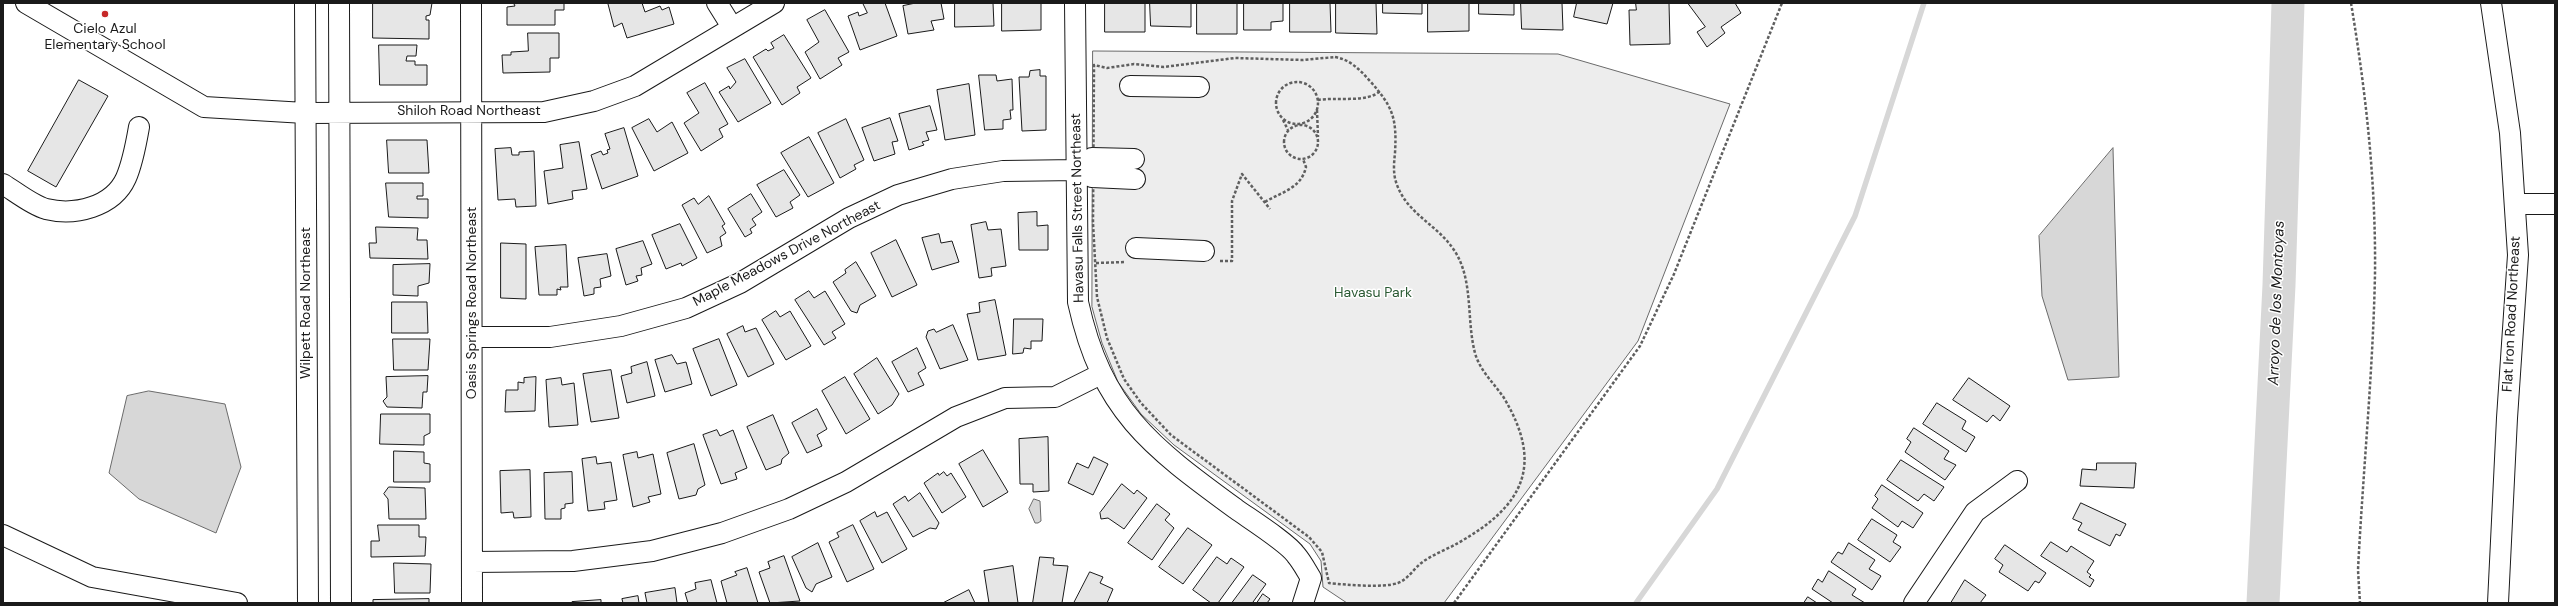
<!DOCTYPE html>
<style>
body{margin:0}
#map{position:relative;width:2558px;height:606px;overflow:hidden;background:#fff;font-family:"DM Sans",sans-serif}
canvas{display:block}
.frame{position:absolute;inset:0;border:4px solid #1a1a1a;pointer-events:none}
</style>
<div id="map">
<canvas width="2558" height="606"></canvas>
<div class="frame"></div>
</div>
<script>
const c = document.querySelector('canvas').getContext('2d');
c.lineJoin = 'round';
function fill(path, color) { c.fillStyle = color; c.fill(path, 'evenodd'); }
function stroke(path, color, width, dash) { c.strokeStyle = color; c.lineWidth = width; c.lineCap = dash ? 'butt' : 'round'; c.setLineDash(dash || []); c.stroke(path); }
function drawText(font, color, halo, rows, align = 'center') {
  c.font = font + ' "DM Sans",sans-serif'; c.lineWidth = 3; c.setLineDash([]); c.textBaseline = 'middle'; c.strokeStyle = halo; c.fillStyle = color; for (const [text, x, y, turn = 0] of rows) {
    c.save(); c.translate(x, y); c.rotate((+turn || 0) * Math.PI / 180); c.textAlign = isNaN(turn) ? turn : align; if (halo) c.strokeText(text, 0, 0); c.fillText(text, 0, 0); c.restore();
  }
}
const built = new Path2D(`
 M1093,51L1558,54L1730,104L1638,341L1444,603H1347L1323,587L1321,561L1310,544L1174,445L1141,414L1118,382L1102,343L1092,307Z`);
const water = new Path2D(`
 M2113,148L2119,377L2068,380L2042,296L2039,236Z
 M149,391L225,404L241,467L216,533L139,499L109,473L127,396Z
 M1034,499L1040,501L1041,521L1038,523H1035L1029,509Z`);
const stream = new Path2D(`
 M1636,603L1717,489L1855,216L1924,3`);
const river = new Path2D(`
 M2263,603L2279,285L2288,3`);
const building = new Path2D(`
 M373,3H432L430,15L426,16V20H429V39L373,38Z
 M531,3H564V10H555V25H507V7L515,6L514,4Z
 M611,3H642L645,12L660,6L662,10L669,7L674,24L627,38L622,23L614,27L608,4Z
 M863,3H885L897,36L860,50L848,16L858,12L859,16L867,13Z
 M916,3H941L944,19L931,21L934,30L908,34L903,6Z
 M955,3H993L994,26L955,27Z
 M1002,3H1041V30L1002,31Z
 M1105,3H1145V32H1105Z
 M1150,3H1191V27L1151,26Z
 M1197,3H1237V34H1197Z
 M1244,3H1283V21L1271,22V30H1244Z
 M1290,3H1330L1331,32H1290Z
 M1336,3H1376L1377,34L1336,33Z
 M1383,3H1422V14L1383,13Z
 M1428,3H1469V31L1428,32Z
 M1479,3H1514V15L1479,14Z
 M1521,3H1562L1563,30L1522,29Z
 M1577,3H1613L1607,24L1574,17Z
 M1636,3H1669L1670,44L1630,45L1629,10H1636Z
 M1688,3H1735L1741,13L1721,27L1725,33L1707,47L1697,32L1705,27Z
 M825,10L849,52L838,58L842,65L820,79L805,52L819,42L807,20Z
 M528,33H559V58H550V72L503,73L502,55H511V52L528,51Z
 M784,35L811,78L797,87L800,93L782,105L753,57L766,49L768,51L774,48L771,43Z
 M379,45H417L416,56H407L406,61H415V65H427V85H380Z
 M745,59L771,103L738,122L719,92L729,86L730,89L736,82L727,68Z
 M1040,70V76H1046V130L1022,131L1019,77H1029L1030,71Z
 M979,75H996L997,81L1012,79L1013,110H1010L1011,119L1003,120V129L985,130Z
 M79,80L108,96L56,187L28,171Z
 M705,83L728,124L719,129L723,137L701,151L684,123L699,113L687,93Z
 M969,84L975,135L945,140L937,90Z
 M930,106L937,130L926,132L929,140L922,142L924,145L909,150L899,114Z
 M890,118L898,141L892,142L895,154L874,161L862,128Z
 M649,119L657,132L672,122L688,153L654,171L632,128Z
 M846,119L864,160L854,165L856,169L840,178L818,133Z
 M624,128L638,176L602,189L591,155L601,151L603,155L608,153L607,150L610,149L605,134Z
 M809,137L834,183L808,197L781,153Z
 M387,140H427L429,173H389Z
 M579,142L587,189L572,191L573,199L548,204L544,171L563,168L560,145Z
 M511,148L512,155H519V152L534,151L536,206L516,207L515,199L498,200L495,149Z
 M784,170L800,195L790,202L793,208L776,217L757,185Z
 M386,183H423V196H417V199H428V218L389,217Z
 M751,194L762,212L752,219L756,225L750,229L752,233L745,237L728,209Z
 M709,196L725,224L722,226L726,233L720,237L722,246L707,253L682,205L694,198L698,204Z
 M1037,212V226L1048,225V250H1019L1018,213Z
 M986,222L988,230L1001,229L1006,266L991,268L992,276L979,278L971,225Z
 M680,224L697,258L682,266L681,263L666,269L652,235Z
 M376,227L418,228L417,240H427L428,259L370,258L369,243H376Z
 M939,234L941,243L952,241L959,262L932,270L922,238Z
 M896,240L917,285L892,297L871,253Z
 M643,241L652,264L641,268L642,275L636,276L638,281L626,285L616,249Z
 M501,243L526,244V299L501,298Z
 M566,245L568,287H560L561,290L557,289V295H539L535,247Z
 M607,254L611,276L600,279L601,287L594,288V294L584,296L578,258Z
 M856,262L876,296L860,305L857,313L851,311L833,282L846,273L845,270Z
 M430,264L429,283L418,286V296L393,295V265Z
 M809,291L814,298L825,291L845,324L832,332L836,338L824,345L795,300Z
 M995,300L1006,355L978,360L967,314L980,312L979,303Z
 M392,302H427L428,333H392Z
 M776,311L780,317L790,311L811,346L786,360L762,320Z
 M1014,319H1043L1042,341H1031V349L1024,348L1023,353L1013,354Z
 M953,325L968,360L940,369L926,337L928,331L934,329L936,332Z
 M743,326L745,332L756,328L774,364L748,377L727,334Z
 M393,339H430L428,370H394Z
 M719,339L737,385L711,396L693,349Z
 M917,348L926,368L918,373L924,385L908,392L892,362Z
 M672,355L677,364L686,362L692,384L665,392L655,360Z
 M877,358L899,394L892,405L878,414L854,374Z
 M647,362L655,396L627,403L621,376L632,373L631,367Z
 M611,370L619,418L591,422L583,374Z
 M428,376L427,392H423L422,408L387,407L383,401L387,397L386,377Z
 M536,377L535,411L505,412L506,390H518V382L524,383V378Z
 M845,377L870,419L846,434L822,391Z
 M561,378L562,385L574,383L578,425L549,427L546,380Z
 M1969,378L2010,406L2000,421L1993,415L1987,422L1953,400Z
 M1937,403L1966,421L1962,429L1975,437L1966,452L1923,424Z
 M817,409L827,429L817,435L822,446L807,453L792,423Z
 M381,414H430V433L424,436V445L380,444Z
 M773,415L789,453L782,459L781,464L766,470L747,427Z
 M1914,428L1949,451L1944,459L1956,465L1945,480L1905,452L1911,442L1907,439Z
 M717,430L720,436L733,430L747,468L735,473L737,479L721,484L703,435Z
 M1048,437L1049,491L1033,492V484H1020L1019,439Z
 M694,444L705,485L698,489L696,495L679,499L667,453Z
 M983,450L1008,492L983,507L959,464Z
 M394,451L424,452V463L430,464V482H394Z
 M637,452L638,458L653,454L661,494L648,497L650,502L633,507L623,455Z
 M596,457L597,464L611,462L617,500L604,502L605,509L588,511L582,459Z
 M1094,457L1108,464L1093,495L1068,483L1077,463L1088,468Z
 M1901,460L1944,487L1934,501L1924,494L1918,501L1887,480Z
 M2097,463H2136L2134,488L2080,486L2082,469L2096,470Z
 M530,470L531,517L514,518L513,512L501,513L500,471Z
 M572,472L573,503L565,504V508L561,509V519H545L544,473Z
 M944,472L947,476L951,473L966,497L942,513L924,483L938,473L939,475Z
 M1122,484L1134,494L1137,490L1147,498L1124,529L1108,518L1101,519L1100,513Z
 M1882,485L1923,513L1913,528L1902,521L1898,527L1872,508L1878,499L1875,496Z
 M389,487L425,488L426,519H389L388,499L384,494Z
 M920,493L939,523L936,529L930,528L913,537L893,504L905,496L908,501Z
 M2081,503L2126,524L2120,536L2116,534L2110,546L2078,530L2082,523L2073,519Z
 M1157,504L1170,514L1165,520L1174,528L1152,560L1128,543Z
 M875,512L877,517L887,512L907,549L882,563L860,521Z
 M1872,519L1897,535L1893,542L1901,547L1890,562L1858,540Z
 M378,525H419V537H426L425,556L371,557V541H379Z
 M853,525L874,569L847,582L829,542L839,537L837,533Z
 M1188,528L1212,545L1183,584L1159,567Z
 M2051,542L2067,552L2071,546L2094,561L2087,572L2091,575L2089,577L2094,580L2090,587L2041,556Z
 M818,543L832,577L816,584L812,592L806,588L792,557Z
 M1849,543L1875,560L1869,569L1881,576L1872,590L1831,562L1838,552L1842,554Z
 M2005,545L2046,573L2039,583L2035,581L2028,591L1999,572L2003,565L1995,559Z
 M784,556L800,601L770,603L759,572L770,568L768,562Z
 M1040,557L1054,558L1053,565L1068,566L1062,603H1033Z
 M1217,557L1227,564L1231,558L1244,567L1218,603H1211L1193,590Z
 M394,563L431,564L430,593H395Z
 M1013,566L1018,603H989L984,571Z
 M747,568L758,603H727L721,581L737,575L735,572Z
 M1829,571L1856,589L1852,595L1865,603H1833L1812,589L1818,579L1822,582Z
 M1090,572L1103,577L1100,583L1113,589L1107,603H1074Z
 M1253,575L1266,584L1253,602L1255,603H1232Z
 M711,580L717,603H688L685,593L696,589L695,583Z
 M1965,580L1986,595L1980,603H1951Z
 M675,588L677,603H647L645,593Z
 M969,590L975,603H943Z
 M1263,594L1270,599L1267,603H1257Z
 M638,596L639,603H623L622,599Z
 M1808,597L1817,603H1804Z
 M429,599V603H373V600Z
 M601,600V603H572V602Z`);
const path = new Path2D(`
 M2351,3C2366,93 2376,183 2375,274C2373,372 2363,471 2358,570L2360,603
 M1335,57C1351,60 1360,70 1370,81C1393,107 1397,118 1395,153C1394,162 1393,173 1396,182C1406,214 1437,224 1454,250C1474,280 1466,319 1475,353C1480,371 1494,383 1504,398C1544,465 1524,506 1458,543C1446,550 1431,555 1420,564C1413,570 1408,579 1398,583C1384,588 1346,585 1329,583L1322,552L1309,537L1171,435L1141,403L1124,379L1107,338L1097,297L1093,223L1094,65L1107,68L1134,64L1164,67L1235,58L1303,60Z
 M1276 103a21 21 0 1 1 42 0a21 21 0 1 1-42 0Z
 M1318,100C1335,97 1368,103 1380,91
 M1317,110L1318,137
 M1283,120L1288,130
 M1284 142a17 17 0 1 1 34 0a17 17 0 1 1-34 0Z
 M1265,202C1281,192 1301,189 1306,167L1303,159
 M1220,261H1232V201L1242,174L1270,209
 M1096,263L1125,262
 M1454,603L1640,346L1674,274L1782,3`);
const minor = new Path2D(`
 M26,3L204,107L305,113L544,112L594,101L635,86L774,3
 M305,3L308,603
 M339,3L341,603
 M471,3L472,603
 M717,3L732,27
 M1075,3L1078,302C1102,411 1150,446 1236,509C1250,519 1288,543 1296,555C1302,562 1306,570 1311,578L1303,603
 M2491,3L2510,133L2518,255L2507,418L2498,603
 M1130,86L1199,87
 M1077,170L1092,158L1134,159
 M3,184C16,192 32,205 46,209C75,216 113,207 126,178C133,162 136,144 139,127
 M2515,204H2555
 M1136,248L1204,251
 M472,337H550L621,326L686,308L740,283L849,218L898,195L952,179L1003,171L1077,170L1092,177L1135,179
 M3,535L92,577L237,603
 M472,562L573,561L652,551L722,533L789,509L846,482L956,417L1005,398L1055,397L1101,374
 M1914,603L1975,512L2017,481`);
const markers = [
 [105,14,4,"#c62828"]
];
const poiNames = [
 ["Cielo Azul",105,29],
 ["Elementary School",105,45]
];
const streetNames = [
 ["Shiloh Road Northeast",469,111],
 ["Havasu Falls Street Northeast",1078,208,-91],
 ["Maple Meadows Drive Northeast",787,254,-28],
 ["Wilpett Road Northeast",306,303,-90],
 ["Oasis Springs Road Northeast",472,303,-90],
 ["Flat Iron Road Northeast",2512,314,-87]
];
const parkNames = [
 ["Havasu Park",1373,293]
];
const waterNames = [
 ["Arroyo de los Montoyas",2277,303,-88]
];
fill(built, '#ededed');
stroke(built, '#6a6a6a', 1);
fill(water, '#d7d7d7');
stroke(water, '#6a6a6a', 1);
stroke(stream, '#d7d7d7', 5.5);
stroke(river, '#d7d7d7', 33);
fill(building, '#e6e6e6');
stroke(building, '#1a1a1a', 1);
stroke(minor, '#1a1a1a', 22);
stroke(path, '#5f5f5f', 2.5, [3, 2]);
stroke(minor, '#fff', 20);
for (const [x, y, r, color] of markers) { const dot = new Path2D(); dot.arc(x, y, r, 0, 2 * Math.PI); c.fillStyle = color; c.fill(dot); stroke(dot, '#fff', 1.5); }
drawText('14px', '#1a1a1a', '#fff', poiNames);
drawText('14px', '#1a1a1a', '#fff', streetNames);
drawText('14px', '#2b5a34', '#fff', parkNames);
drawText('italic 15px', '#1a1a1a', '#fff', waterNames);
</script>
